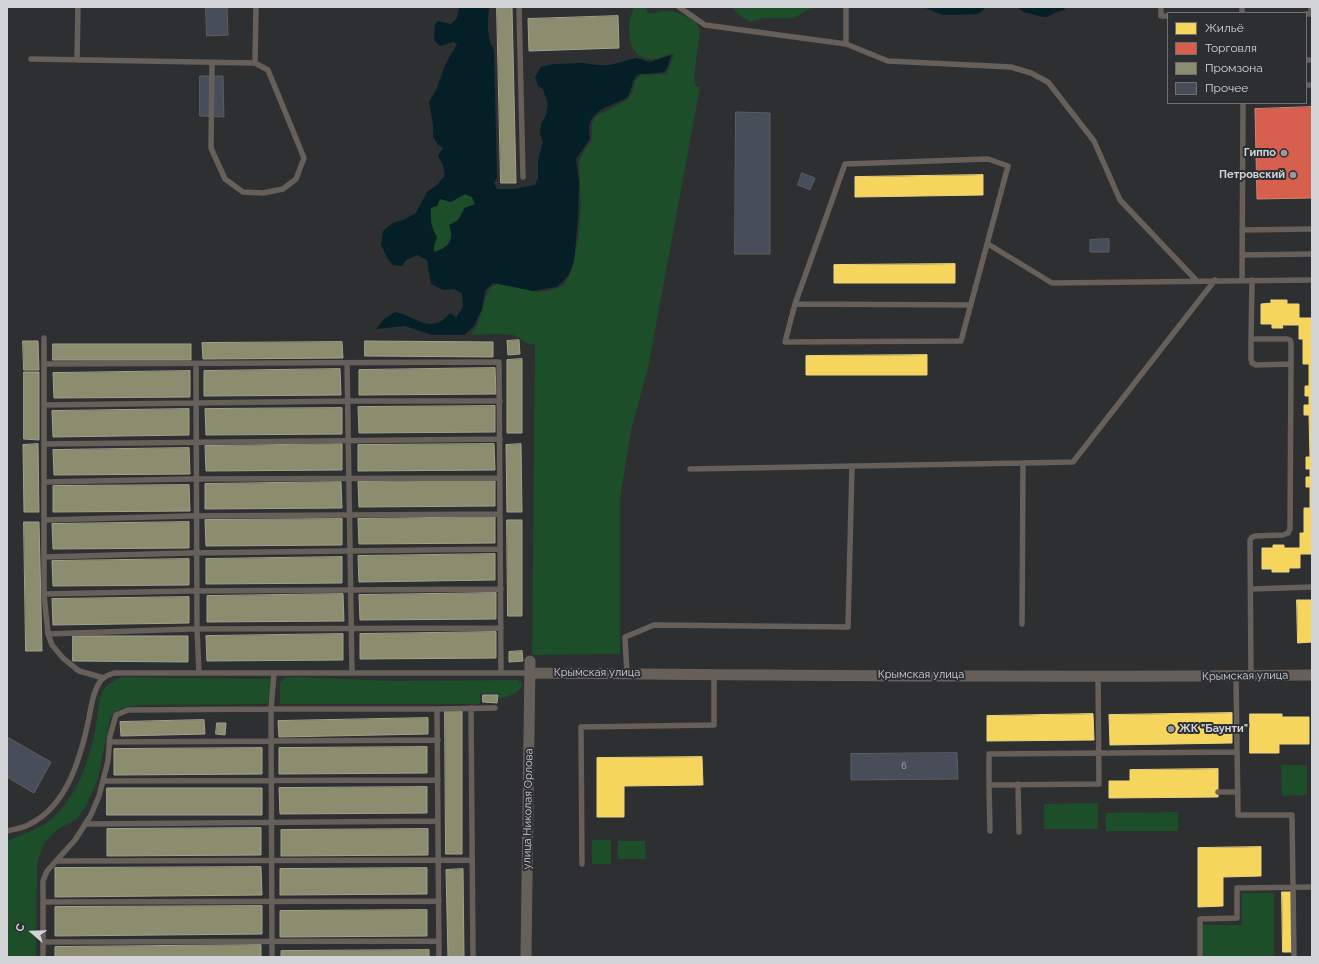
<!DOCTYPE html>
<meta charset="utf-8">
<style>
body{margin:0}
#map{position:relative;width:1319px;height:964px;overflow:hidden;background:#2e2f31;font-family:Raleway,sans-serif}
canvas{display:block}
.frame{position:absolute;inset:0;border:8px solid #d3d4d7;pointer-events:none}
.legend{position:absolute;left:1167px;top:12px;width:140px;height:92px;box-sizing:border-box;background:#2d2e32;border:1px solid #6f7074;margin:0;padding:5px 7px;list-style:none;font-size:12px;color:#d3d4d7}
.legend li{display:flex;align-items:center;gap:8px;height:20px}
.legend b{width:20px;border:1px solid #6f7074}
.north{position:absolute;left:12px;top:912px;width:40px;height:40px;-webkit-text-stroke:3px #2d2e32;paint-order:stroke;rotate:290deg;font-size:11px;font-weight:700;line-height:16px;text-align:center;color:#d3d4d7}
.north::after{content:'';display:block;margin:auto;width:14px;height:18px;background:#d3d4d7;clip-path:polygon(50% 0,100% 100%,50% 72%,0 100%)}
</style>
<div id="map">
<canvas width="1319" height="964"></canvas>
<div class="frame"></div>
<ul class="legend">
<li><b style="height:11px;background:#f6d55c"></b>Жильё</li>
<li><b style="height:11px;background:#d6604d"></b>Торговля</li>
<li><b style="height:11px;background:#8c8c6e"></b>Промзона</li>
<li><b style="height:11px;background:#484d5a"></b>Прочее</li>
</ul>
<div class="north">С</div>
</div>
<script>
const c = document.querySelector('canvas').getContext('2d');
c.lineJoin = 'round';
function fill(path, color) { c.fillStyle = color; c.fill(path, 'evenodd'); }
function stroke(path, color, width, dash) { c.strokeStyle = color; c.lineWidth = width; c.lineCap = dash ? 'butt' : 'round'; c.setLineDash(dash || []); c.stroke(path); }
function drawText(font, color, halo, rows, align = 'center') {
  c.font = font + ' Raleway,sans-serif'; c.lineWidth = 4; c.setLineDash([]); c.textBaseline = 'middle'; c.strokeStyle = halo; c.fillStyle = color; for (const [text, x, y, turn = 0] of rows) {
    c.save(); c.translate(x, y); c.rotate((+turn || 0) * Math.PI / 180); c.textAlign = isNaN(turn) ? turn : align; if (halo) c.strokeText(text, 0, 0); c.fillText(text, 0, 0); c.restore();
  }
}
const green = new Path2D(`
 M634,7H647V13C654,14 653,13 659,12C673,8 685,16 696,22L700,31L694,76L696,87H700L648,368L631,430L620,499V654L532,655L535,344C522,344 526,341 516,336C506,333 482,335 471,335L478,324L487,294L491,287L498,284L507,285L538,292L552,290L564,285L572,270L578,239L581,208L579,163L582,154L592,140V123L596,116L627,100L633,91L635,81L641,75L667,74L674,54C668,54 662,58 656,59C634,61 628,44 629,25C629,19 632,13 634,7Z
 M731,7H818L805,11L795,18H763L751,22L743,18Z
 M465,194L472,197L475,204C471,207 465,209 462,213C449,230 457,245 434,252V246L437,237C431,227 430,220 431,208L437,206L440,199L451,202Z
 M122,677L270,679V696L267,704L141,705C126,707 120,706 110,718L98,779L86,806L77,819L58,829L44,843L37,863L36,957H7V841C20,835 43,828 53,818C79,793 90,759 96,725C98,714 98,698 104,689C108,684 116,680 122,677Z
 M298,677L391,681L518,680L523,685L515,694L499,699V694L480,693V704H280V683L284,678Z
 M1281,765H1307V795L1282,796Z
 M1098,803V829H1044V804Z
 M1178,812V831H1106V813Z
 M592,840H611V864H592Z
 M618,841H645L646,859H618Z
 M1242,893H1274V957H1203L1202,925H1242Z`);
const water = new Path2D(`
 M459,7H489C488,20 486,39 494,50L497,177L494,183L497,189H514L535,185L538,178V160L543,142L540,135L541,124L546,115L548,104L543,89L538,86L535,77L541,67L552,64L584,63L596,65H610L636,58L650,62L671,55C665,78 665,71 646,74C643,74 641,73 639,74C631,78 633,89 628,96C626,99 621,100 618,102C598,111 586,114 590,139L576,159L579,182L578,219L574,261L568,276L557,287L533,291L493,283L485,291L482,309L474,326L464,335H432L405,326L376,329L384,319L395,312C416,316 432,336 450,313L456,317L463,307L462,293L454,289L443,290L431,284L427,260L417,255L406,260L402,266L393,265L388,259L381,245L383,231L393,223L403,220L416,213L427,192L437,185L445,175L443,165L438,156L443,148L438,145L433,137V125L429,102L437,88L445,65L457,44L453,42L440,46L434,40L435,25L438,21L451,24L457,18ZM465,194L472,197L475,204L464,208C462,217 457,222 449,225C455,240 449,248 434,252V246L437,237C431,227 430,220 431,208L437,206L440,199L451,202Z
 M927,7H986L981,12L977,14L956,15H942L926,8Z
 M1017,7H1064L1065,10L1057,12L1047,17H1043L1024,12Z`);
const homes = new Path2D(`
 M983,175V195L855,197V177Z
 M955,264V283H834V265Z
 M1271,300H1287V304H1299V318H1312V554H1300V568H1289V572H1272V569H1262V548H1273V545H1284V548H1300V533H1304V508H1310V487H1306V477H1310V469H1306V457H1310L1309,415H1304V405H1309V396H1305V386H1309V364H1303V339H1299V325H1282L1283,328H1272V324H1261V304L1271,303Z
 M927,355V375H806V356Z
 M1297,600H1312V642L1298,643Z
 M1232,713V743L1110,745L1109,715Z
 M1093,714L1094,740L987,741V716Z
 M1250,714H1282V717H1309V744H1279V753H1250Z
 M702,757L703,785L624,786V817H597V758Z
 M1218,769V797L1109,798V781H1130V770Z
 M1261,847V876L1223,877V906L1198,907V848Z
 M1282,892H1292V952H1283Z`);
const shops = new Path2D(`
 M1312,107V198L1257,199L1255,109Z`);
const industry = new Path2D(`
 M497,7H512L516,183H501Z
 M618,16L619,48L529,51L528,19Z
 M519,340L520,354L508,355L507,341Z
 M23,341H38L39,370H24Z
 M365,341L493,342V357L365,356Z
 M342,342L343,358L203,359L202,343Z
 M53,344H191V360H53Z
 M522,359V433H507V360Z
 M495,368L496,394L359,395V370Z
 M340,369L341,395L204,396V371Z
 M190,371V397L54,398L53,373Z
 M24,372H39V440L24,439Z
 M495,406V432L359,433L358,407Z
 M342,408V434L206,435L205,409Z
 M189,409V435L53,437L52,411Z
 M38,444L39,512H24L23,445Z
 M342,444V470L206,471L205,446Z
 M494,444L495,470L358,471V445Z
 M521,444L522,512H507L506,445Z
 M189,448L190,474L54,475L53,450Z
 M495,480V506L359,507L358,482Z
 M341,482L342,508L205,509V484Z
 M189,485L190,511L53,512V486Z
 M495,517V543L359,544L358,519Z
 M342,519V545L206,546L205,520Z
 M507,520H522V616H508Z
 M24,522H39L42,651H26Z
 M189,522V548L53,549L52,524Z
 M495,554V580L359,582L358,556Z
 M342,557V583L206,584V559Z
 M189,559V585L53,586L52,561Z
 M496,593V619L360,620L359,595Z
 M343,594L344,621L207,622V596Z
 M189,597V623L53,625L52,599Z
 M496,632V658L360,659V634Z
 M343,634V660L207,661L206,636Z
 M73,636H188V662L73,661Z
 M522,651L523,661L509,662V652Z
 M483,695H498L497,703L483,702Z
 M445,711H462V854H446Z
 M428,718V734L279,737L278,721Z
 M204,720L205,734L121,736L120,722Z
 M217,723H226L225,735L216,734Z
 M427,747V773L279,774V748Z
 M262,748V774L114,775V749Z
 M427,787V813L280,814L279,788Z
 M107,788H262V815H107Z
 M261,828V855L107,856V829Z
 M428,829V855L281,856V830Z
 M261,867L262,895L55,897V868Z
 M427,868V894L280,895V869Z
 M463,869L464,957H448L446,870Z
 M262,906V934L55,936V907Z
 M427,910V936L280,937V911Z
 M261,945V957H55V947Z
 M429,950V957H281V951Z`);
const building = new Path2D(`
 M206,7H227L228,35L207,36Z
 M200,76H223L224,117L200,116Z
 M736,112L770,113V254H735Z
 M802,173L815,178L810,190L798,185Z
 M1109,239V252H1090V240Z
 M7,737L51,762L34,793L7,777Z
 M957,753L958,779L851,780V754Z`);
const lane = new Path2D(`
 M519,7L523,177
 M679,7L705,25L846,44L888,61L1011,67L1031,73L1048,82L1094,141L1120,200L1196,280
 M846,7V44
 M1161,7V16H1168
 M1242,13V7
 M1306,14H1311V7
 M31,59L255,63L268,70L304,158L296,179L283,189L263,193L243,192L225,179L211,148L212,63
 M77,60L78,7
 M1306,60H1312
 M255,63L256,7
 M1306,85H1312
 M988,159L1008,166L961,341L785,342L795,304L845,164Z
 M1242,230L1312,229
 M988,244L1052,283L1312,280
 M1242,255L1312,254
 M1242,280L1243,103
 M795,304L971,305
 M1251,339V359L1252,363L1256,365L1291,364
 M347,363L352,673
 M44,364V338
 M196,364L197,629L199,673
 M44,405L348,401H500
 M44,444L500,439
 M1023,463L1073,462L1215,280
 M690,469L1023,463L1022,624
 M44,482L189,479L500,478
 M44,520L189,516L500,514
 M44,557L189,553L500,549
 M1251,589L1312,587
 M44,594L189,591L501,589
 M48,634L190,629L501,628
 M627,674L625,637L654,625L848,627L852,466
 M1098,676L1099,784L989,785V754L1237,752
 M1236,676L1238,815H1292L1294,957
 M1251,676L1250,540L1252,537L1255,536L1283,535L1288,533L1290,529L1291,364V343L1290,340L1287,339H1251L1252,280
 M104,678L79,671L63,658L52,645L48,634L44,594V364L499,362L501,673
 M471,708L473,957
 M437,709L439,957
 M109,742L438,740
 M103,781L438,780
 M1018,784L1019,832
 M989,785L990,831
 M1218,792H1238
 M86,824L438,821
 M7,831C14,829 24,828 30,824C68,805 81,756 89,718C91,706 94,687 103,678C106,676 111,674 114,673H530
 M56,861L472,860
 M582,864L581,727L714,725V674
 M43,902L439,901
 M43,942L439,941
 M43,957V881L47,871L75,840L91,815L99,796L108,761L110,736L116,715L128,710L271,709L274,673
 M272,957L271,709H437L495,708
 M1200,957V919L1237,918V888L1312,887`);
const street = new Path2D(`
 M530,673C791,675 1051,678 1312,675
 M526,957L530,661`);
const markers = [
 [1284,153,4,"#999a9d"],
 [1293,175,4,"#999a9d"],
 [1171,729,4,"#999a9d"]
];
const numberNames = [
 ["6",904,766]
];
const poiNames = [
 ["Гиппо",1276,153],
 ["Петровский",1285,175],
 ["ЖК \"Баунти\"",1179,729,"left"]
];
const streetNames = [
 ["Крымская улица",597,673],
 ["Крымская улица",921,675],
 ["Крымская улица",1245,676,-1],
 ["улица Николая Орлова",528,809,-89]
];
fill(green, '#1c4e2a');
fill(water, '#041f26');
fill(homes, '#f6d55c');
stroke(homes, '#ecd581', 1);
fill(shops, '#d6604d');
stroke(shops, '#d58376', 1);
fill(industry, '#8c8c6e');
stroke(industry, '#a1a28e', 1);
fill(building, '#484d5a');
stroke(building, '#5d5e60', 1);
stroke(lane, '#675f59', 5.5);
stroke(street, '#675f59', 11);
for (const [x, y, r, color] of markers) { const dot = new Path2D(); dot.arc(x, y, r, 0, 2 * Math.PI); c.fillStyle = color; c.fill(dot); stroke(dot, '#2d2e32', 1.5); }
drawText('9px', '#b0b2b8', null, numberNames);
drawText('bold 11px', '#d3d4d7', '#2d2e32', poiNames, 'right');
drawText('11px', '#d3d4d7', '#2d2e32', streetNames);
</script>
